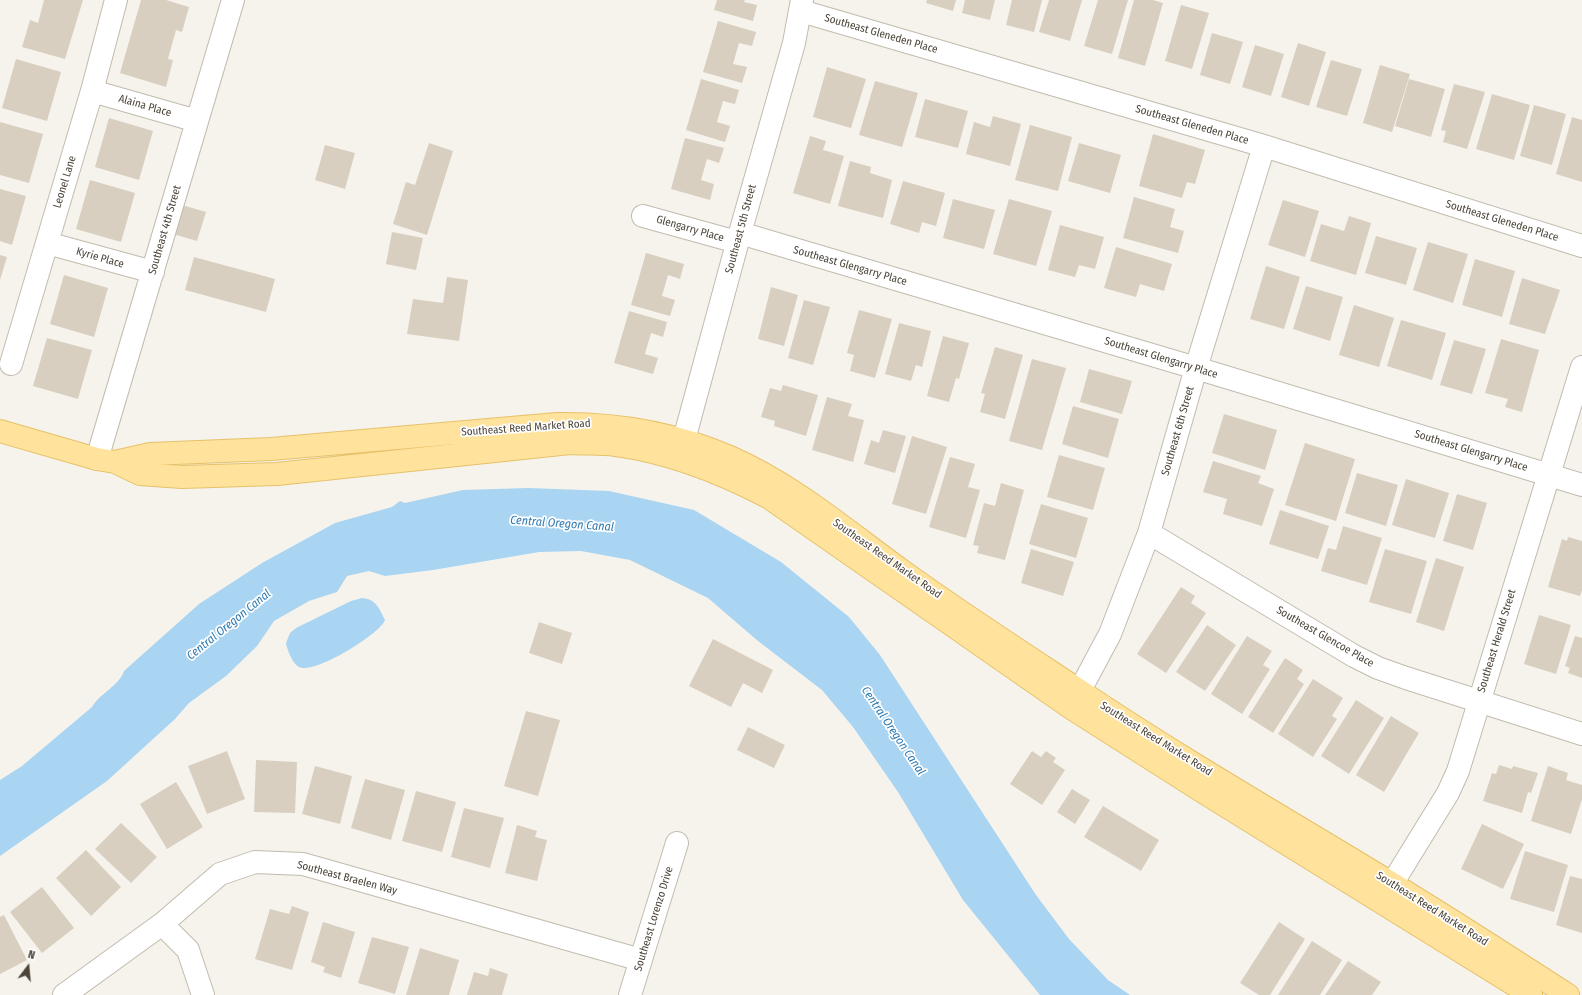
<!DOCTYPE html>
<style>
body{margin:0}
#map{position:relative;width:1582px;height:995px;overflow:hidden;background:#f6f3ec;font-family:"Fira Sans Condensed",sans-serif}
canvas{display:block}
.north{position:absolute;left:8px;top:947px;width:40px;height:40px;-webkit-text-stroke:3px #fff;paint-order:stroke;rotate:16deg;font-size:11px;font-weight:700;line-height:16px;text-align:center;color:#4b4439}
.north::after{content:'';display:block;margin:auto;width:14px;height:18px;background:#4b4439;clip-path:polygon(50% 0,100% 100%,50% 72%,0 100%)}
</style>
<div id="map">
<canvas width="1582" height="995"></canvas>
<div class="north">N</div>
</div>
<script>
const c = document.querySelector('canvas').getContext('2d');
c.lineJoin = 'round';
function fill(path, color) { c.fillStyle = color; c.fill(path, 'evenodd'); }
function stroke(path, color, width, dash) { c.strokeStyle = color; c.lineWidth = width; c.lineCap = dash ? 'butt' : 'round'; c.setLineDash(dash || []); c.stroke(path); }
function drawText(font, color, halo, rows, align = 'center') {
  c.font = font + ' "Fira Sans Condensed",sans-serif'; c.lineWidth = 3.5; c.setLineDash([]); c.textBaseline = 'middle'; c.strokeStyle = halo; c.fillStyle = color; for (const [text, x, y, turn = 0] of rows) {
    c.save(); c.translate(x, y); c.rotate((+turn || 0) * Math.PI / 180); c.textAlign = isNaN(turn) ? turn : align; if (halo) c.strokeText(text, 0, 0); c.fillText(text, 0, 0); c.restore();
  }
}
const water = new Path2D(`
 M528,488L609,491L694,510L781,562L849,617L880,655L1036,895L1069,939L1108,980L1130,995H1040L963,900L898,792L853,727L822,690L758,641L708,598L630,560L581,551L539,552L433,570L385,576L369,571L347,576L337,592L309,601L274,621L257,646L226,676L189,703L175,719L107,781L0,856V780L22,766L92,707C100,693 119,686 124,671L199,604L262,563L335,523L392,507L400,501L405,503L463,490Z
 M362,598C376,599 379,608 385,620C380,634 314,675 299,667C293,664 287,650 286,643L290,633L296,628L351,601Z`);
const building = new Path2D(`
 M44,0H83L65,59L22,47L30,20L38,23Z
 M141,0H166L189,7L182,32L176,30L168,59L173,60L166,87L120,73Z
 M717,0H745L744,2L757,5L753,21L714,10Z
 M927,0H956L953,11L926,3Z
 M965,0H995L990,20L962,13Z
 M1012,0H1042L1034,32L1006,25Z
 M1049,0H1082L1070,41L1039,32Z
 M1098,0H1128L1112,54L1084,46Z
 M1134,0H1153L1163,3L1145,66L1118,58Z
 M1181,5L1209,13L1192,69L1165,61Z
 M718,21L756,32L752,46L739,43L733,64L747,67L742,83L703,72Z
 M1212,33L1243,42L1230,84L1200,75Z
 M1298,43L1326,52L1309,106L1281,97Z
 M1255,45L1284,54L1271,96L1242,87Z
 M16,59L61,72L47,121L2,108Z
 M1331,60L1362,69L1347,116L1316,107Z
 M1380,65L1410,74L1392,132L1363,123Z
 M827,67L866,79L851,128L813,117Z
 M701,79L739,90L735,104L723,101L717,122L730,126L725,142L686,130Z
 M1409,79L1445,89L1431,137L1395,126Z
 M875,81L918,93L902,147L859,135Z
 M1454,84L1485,92L1467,149L1443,142L1446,131L1441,130Z
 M1492,94L1530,105L1514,160L1476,149Z
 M925,99L968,111L958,148L915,137Z
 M1534,105L1566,114L1552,165L1520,156Z
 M993,116L1021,124L1010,166L966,154L974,122L990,127Z
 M1572,117L1582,120V182L1556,174Z
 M109,118L153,131L139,180L95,167Z
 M0,122L43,134L29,183L0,175Z
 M1030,125L1072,137L1058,191L1015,180Z
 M1153,134L1205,150L1195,184L1187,182L1182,198L1139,186Z
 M810,136L826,141L823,150L844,156L830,204L793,193Z
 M685,138L724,148L719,163L707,159L701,180L714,184L710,200L671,189Z
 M429,143L453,151L427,235L393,224L406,182L415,185Z
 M1079,143L1121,155L1110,193L1068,181Z
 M325,145L355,153L345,189L315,180Z
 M850,161L871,167L870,173L892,180L883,218L838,206Z
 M90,180L135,193L121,242L76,229Z
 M903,181L945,193L936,226L922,222L919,233L890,224Z
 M0,189L26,196L12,245L0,241Z
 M1134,197L1175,209L1170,227L1184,231L1178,253L1123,238Z
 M953,199L995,210L984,249L943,238Z
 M1009,199L1052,211L1036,266L993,254Z
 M1283,200L1319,211L1305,257L1268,245Z
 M182,205L206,212L197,241L173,234Z
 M1349,216L1371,223L1356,275L1310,261L1321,224L1344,231Z
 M1060,225L1104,237L1095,269L1079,265L1075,277L1048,270Z
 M392,232L423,238L416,270L386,264Z
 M1376,236L1417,248L1406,285L1365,273Z
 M1428,242L1468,254L1453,303L1413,290Z
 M1116,247L1172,264L1164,291L1140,284L1136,297L1104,288Z
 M646,253L684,264L680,279L668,275L662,296L675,300L670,316L631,305Z
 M0,255L7,257L0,280Z
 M194,257L275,279L266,312L185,290Z
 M1475,259L1515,271L1502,317L1462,305Z
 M1266,266L1300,277L1284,329L1250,319Z
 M64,275L108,288L94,337L50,324Z
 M447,277L468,280L459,341L407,334L413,299L443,303Z
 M1522,278L1560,290L1545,334L1509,324Z
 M1306,286L1343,297L1330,341L1293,329Z
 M771,287L798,295L784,346L758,339Z
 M804,300L830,307L813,365L788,358Z
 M1354,305L1394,318L1379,367L1339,355Z
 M859,310L892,319L875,378L850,371L854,355L847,353Z
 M629,311L667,322L663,337L651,333L645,354L658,358L653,374L614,363Z
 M1401,320L1446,333L1432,380L1387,366Z
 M899,323L931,331L922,367L916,365L911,381L885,374Z
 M943,336L969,343L959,379L956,378L949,402L927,396Z
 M47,338L92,350L78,399L33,386Z
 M1501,339L1539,350L1522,412L1505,407L1508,399L1485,393Z
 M1454,340L1486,349L1472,394L1440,385Z
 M995,347L1023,355L1005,419L980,412L985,394L981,393Z
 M1032,359L1066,368L1042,450L1009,441Z
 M1089,369L1132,381L1122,414L1080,402Z
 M783,385L818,395L806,436L774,426L775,421L761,417L770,388L781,391Z
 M827,397L852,404L848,416L864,420L853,462L812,450Z
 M1073,406L1119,419L1108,458L1062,444Z
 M1224,414L1277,430L1265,470L1212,453Z
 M883,430L906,436L895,473L864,464L871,440L879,443Z
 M912,436L947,447L926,514L892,504Z
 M1305,443L1355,459L1336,521L1285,505Z
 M1059,455L1105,468L1093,510L1047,497Z
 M950,457L975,464L968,487L980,490L966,538L929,527Z
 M1213,461L1261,476L1258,483L1274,489L1262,526L1223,514L1227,499L1203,492Z
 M1357,473L1398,485L1386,526L1345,513Z
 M1406,479L1449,493L1435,538L1392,525Z
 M1001,483L1024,490L1005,560L977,553L979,546L973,545L984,503L995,506Z
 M1457,494L1487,503L1473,550L1443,541Z
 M1041,504L1088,518L1076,558L1029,544Z
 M1280,510L1329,526L1318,559L1269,544Z
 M1343,526L1382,538L1367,585L1321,571L1328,548L1336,550Z
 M1568,537L1582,541V590L1580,596L1548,587L1562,539L1567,541Z
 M1031,549L1074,562L1063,596L1021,583Z
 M1385,549L1427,561L1411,614L1369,602Z
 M1436,558L1464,567L1444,631L1416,622Z
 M1181,587L1195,596L1191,603L1206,613L1166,673L1137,654Z
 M1539,615L1571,625L1556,674L1524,664Z
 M539,622L572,633L562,664L529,653Z
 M1207,625L1236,645L1205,691L1176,672Z
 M1247,636L1272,651L1263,665L1270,669L1242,714L1211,694Z
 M1575,636L1582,638V678L1568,673L1570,668L1565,666Z
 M713,639L773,670L762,693L743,683L731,707L689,686Z
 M1285,658L1303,670L1297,679L1304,684L1273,733L1248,717Z
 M1313,679L1343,698L1332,716L1337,719L1313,757L1278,734Z
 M1356,700L1384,718L1349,774L1321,756Z
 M526,711L560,720L538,796L504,786Z
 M1391,716L1419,733L1384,792L1356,775Z
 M748,727L785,745L774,768L737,750Z
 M227,751L245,799L207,814L188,766Z
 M1032,751L1041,757L1046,751L1056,758L1053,762L1065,770L1042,805L1010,784Z
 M256,760L297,762L295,813L254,812Z
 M1499,765L1512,769L1513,766L1538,773L1531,793L1528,792L1522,813L1483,801L1492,773L1496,774Z
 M315,766L352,776L340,824L302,814Z
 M1548,766L1568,773L1566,780L1582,785V799L1571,834L1531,821Z
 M365,779L405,790L391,840L351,828Z
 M176,782L203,827L167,849L140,804Z
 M1072,789L1090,800L1075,824L1057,812Z
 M416,791L456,802L442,852L402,841Z
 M1103,806L1159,840L1141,871L1084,837Z
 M464,808L504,818L490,868L451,857Z
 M121,823L157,857L131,883L95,849Z
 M1482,824L1524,844L1503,889L1461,869Z
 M517,825L537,831L535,837L547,840L537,881L505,873Z
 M86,850L121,887L91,916L56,878Z
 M1525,851L1568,865L1554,912L1510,899Z
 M1570,876L1582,879V933L1556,925Z
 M42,887L74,928L42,953L10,912Z
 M292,906L309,912L292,970L255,959L270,909L289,914Z
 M4,915L27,960L0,974V917Z
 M323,922L355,932L341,978L323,972L325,967L311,962Z
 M1279,922L1305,939L1270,995H1259L1240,983Z
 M372,937L409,947L395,994L358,983Z
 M1312,941L1342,960L1320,995H1278Z
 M420,948L459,960L449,995H406Z
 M1348,961L1381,982L1372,995H1325Z
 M490,968L508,974L502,995H467L474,972L488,976Z`);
const minor = new Path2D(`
 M801,11L1264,146L1582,246
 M92,91L197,121
 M643,216L737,242
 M740,233L1196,368L1582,485
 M47,243L153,272
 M11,364L92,91L116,0
 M679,458L740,233L794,43L802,0
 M97,459L233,0
 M1149,533L1354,656L1378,668L1406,678L1582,734
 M1071,707L1110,634L1149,533L1196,368L1264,146
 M1382,900L1448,793L1458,771L1582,367
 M162,924L188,950L203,995
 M64,995L162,924L220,874L255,862L303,864L641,960
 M630,995L677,843`);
const primary = new Path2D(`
 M0,431L97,459L115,462L140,474L182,477L277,474L570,443C585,444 601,443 616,445C670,452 720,472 768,497L1071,708L1203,792L1531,995
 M115,462L150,454L271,449L557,424C616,423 675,433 730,457C792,484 846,530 901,570C959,612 1018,650 1077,689C1187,763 1302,828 1414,897C1466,929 1517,962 1568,995`);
const streetNames = [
 ["Southeast Gleneden Place",881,34,16],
 ["Alaina Place",145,106,16],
 ["Southeast Gleneden Place",1192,125,16],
 ["Leonel Lane",65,182,-73],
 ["Southeast Gleneden Place",1502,221,17],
 ["Glengarry Place",690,229,16],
 ["Southeast 5th Street",741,229,-75],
 ["Southeast 4th Street",165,230,-74],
 ["Kyrie Place",100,258,16],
 ["Southeast Glengarry Place",850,266,16],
 ["Southeast Glengarry Place",1161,358,17],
 ["Southeast Reed Market Road",526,428,-4],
 ["Southeast 6th Street",1178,431,-74],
 ["Southeast Glengarry Place",1471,451,17],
 ["Southeast Reed Market Road",887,559,35],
 ["Southeast Glencoe Place",1325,637,30],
 ["Southeast Herald Street",1497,641,-73],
 ["Southeast Reed Market Road",1156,739,32],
 ["Southeast Braelen Way",347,878,15],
 ["Southeast Reed Market Road",1432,909,32],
 ["Southeast Lorenzo Drive",654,919,-73]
];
const waterNames = [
 ["Central Oregon Canal",562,524,4],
 ["Central Oregon Canal",229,625,-39],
 ["Central Oregon Canal",893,731,56]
];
fill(water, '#a9d4f2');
fill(building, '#d8cfc1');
stroke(minor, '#c2bbae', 24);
stroke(primary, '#e6c16a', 24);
stroke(minor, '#fff', 22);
stroke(primary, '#ffe39c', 22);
drawText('11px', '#4b4439', '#fff', streetNames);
drawText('italic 12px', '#2e7ab2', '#fff', waterNames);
</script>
